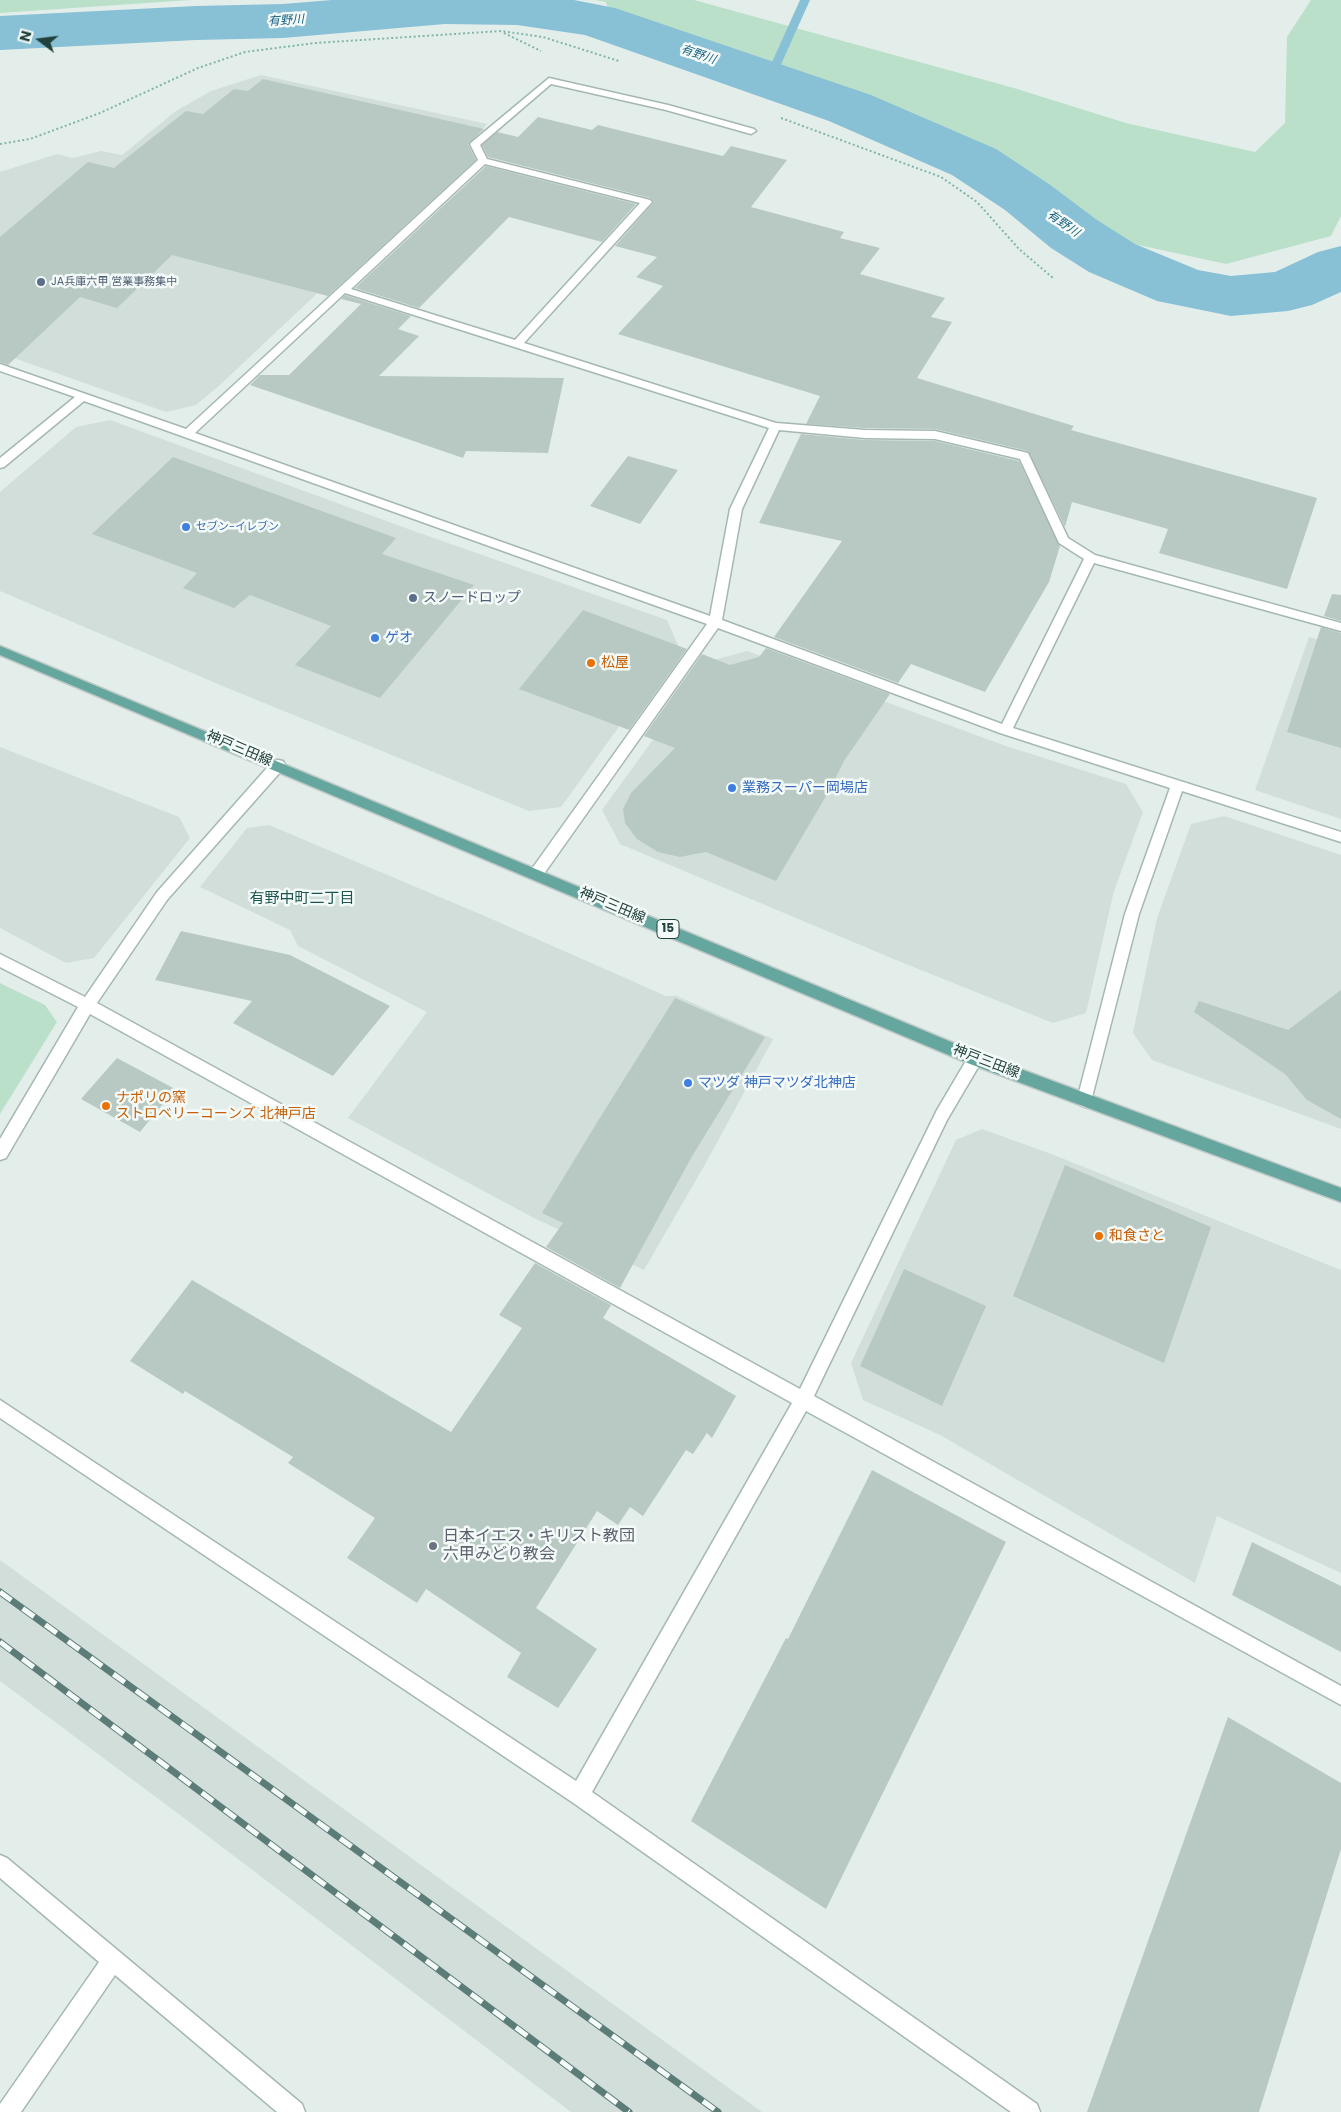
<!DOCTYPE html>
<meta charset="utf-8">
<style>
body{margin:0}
#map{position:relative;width:1341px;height:2112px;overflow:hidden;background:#e3eeeb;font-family:Poppins,sans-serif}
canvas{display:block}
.north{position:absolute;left:15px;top:15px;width:50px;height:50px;-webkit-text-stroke:4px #f4faf8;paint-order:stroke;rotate:285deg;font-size:14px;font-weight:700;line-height:20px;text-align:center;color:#21413c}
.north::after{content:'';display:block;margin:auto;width:18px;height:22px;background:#21413c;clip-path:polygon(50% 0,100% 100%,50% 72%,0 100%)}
</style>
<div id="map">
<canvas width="1341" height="2112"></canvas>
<div class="north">N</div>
</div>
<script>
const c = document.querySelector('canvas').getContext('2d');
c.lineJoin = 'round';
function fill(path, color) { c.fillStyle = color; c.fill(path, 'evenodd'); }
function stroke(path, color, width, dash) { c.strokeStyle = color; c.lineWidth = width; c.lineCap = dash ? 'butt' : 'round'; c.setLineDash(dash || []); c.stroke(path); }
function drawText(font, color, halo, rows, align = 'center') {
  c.font = font + ' Poppins,"Noto Sans JP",sans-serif'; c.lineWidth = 5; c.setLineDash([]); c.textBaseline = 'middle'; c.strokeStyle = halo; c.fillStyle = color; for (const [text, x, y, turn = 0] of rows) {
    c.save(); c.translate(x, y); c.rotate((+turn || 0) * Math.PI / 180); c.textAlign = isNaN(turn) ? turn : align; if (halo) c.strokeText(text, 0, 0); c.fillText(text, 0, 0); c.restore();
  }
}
const built = new Path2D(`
 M261,75L487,124L396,219L221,384L196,405L166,412L0,353V172L57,154L73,158L101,151L122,155L176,111L211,91Z
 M110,420L411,530L667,620L678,645L561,807L529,811L225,687L0,591V492L76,427Z
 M1309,637L1341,646V819L1255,790Z
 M747,651L1006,746L1126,784L1143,812L1114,891L1086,1013L1053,1023L896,960L620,844L602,810L710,661Z
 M0,747L179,817L190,838L94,958L66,963L0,928Z
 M1224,816L1341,855V1129L1152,1060L1133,1033L1157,918L1191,824Z
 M269,825L487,917L666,996H677L773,1039L707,1161L644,1270L532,1217L348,1118L427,1012L298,946L290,930L200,887L247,828Z
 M982,1129L1054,1155L1341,1270V1573L1217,1516L1195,1583L940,1435L863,1400L851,1363L956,1140Z
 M0,1560L762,2112H571L180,1815L0,1681Z`);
const green = new Path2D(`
 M0,0H191L0,13Z
 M595,0H694L1014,88L1126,123L1255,152L1285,123L1287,37L1311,0H1341V216L1331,236L1226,264L1129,243L1031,185L857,95L610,15L606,2Z
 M0,983L45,1005L57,1022L0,1114Z`);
const stream = new Path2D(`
 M800,0H810L774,80L769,83L766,82L764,80Z`);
const river = new Path2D(`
 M332,0H574L615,8L871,95L996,149L1049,184L1097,220L1135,244L1198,270L1231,276L1275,272L1318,252L1341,246V292L1312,305L1288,311L1231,316L1157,301L1089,272L1051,248L1005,210L952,175L829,121L585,35L517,25L445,24L283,38L196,40L0,50V16L196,6L283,4Z`);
const building = new Path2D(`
 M263,79L484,129L468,144L476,160L328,296L172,255L117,308L80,297L8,365L0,362V237L88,162L114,168L186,111L203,114L234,89L248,91Z
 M538,117L592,130L598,125L723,156L731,146L787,160L751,207L844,232L840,238L880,248L860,274L945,298L931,317L952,322L917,378L1074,426L1071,430L1317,498L1287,589L1159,553L1168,529L1072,502L1065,527L1028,451L935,429L865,428L806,424L820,396L618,334L663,286L636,277L657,257L615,246L654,202L650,198L488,157L482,145L497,132L518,137Z
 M486,166L636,204L602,242L509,217L419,308L355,288Z
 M345,295L411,316L398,329L419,336L379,376L564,378L548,453L466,451L463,458L250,385L260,375H289L361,304L341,299Z
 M801,434L865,440L935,441L1019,461L1060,546L1049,582L985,692L911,664L898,683L774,637L842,541L759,523Z
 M628,456L678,470L640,524L590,506Z
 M173,457L396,538L382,554L474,585L380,698L295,665L331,626L250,595L234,608L183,588L197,573L92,534Z
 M1332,594L1341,595V621L1324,616Z
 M583,610L687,649L629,730L519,689Z
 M1321,627L1341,633V748L1287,732Z
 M766,648L890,694L844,761L829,791L776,881L706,852L680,857L658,852L637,839L625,823L623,809L631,793L675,748L644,736L702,654L730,665L759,657Z
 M181,931L290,955L390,1006L333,1076L233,1023L252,1001L155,980Z
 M1341,990V1119L1307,1100L1285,1074L1194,1012L1199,1001L1288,1030Z
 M675,998L765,1037L691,1158L620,1288L546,1247L563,1223L542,1213L601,1116Z
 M117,1058L175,1089L140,1132L81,1099Z
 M1065,1165L1211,1227L1164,1363L1013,1296Z
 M535,1263L611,1305L603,1318L736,1396L712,1438L707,1433L693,1454L686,1450L643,1516L630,1507L618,1525L597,1511L536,1608L597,1649L558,1708L507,1677L521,1653L426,1589L417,1603L347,1558L375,1518L288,1463L293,1457L185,1391L183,1394L130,1361L192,1280L451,1432L522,1328L499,1315Z
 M904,1269L986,1306L942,1406L860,1366Z
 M872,1470L1006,1542L826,1909L691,1821L786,1638L788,1639Z
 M1252,1542L1341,1586V1652L1232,1595Z
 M1228,1717L1341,1783V1849L1259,2112H1087Z`);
const path = new Path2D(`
 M504,33L541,51
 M781,118L941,177L977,202L1019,249L1053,278
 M0,144L30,139L100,113L198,68L245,52L315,43L501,31L543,37L619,61`);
const minor = new Path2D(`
 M549,78L668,105L754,129L756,131L751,134L666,110L551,84L480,145L487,159L650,200L652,202L524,343L776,423L865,430L935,431L1028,453L1068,538L1095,555L1341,623V631L1094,563L1013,728L1341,832V842L1182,791L1139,914L1090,1105L1085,1107L1080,1105L1077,1100L1125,914L1170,788L1000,733L718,628L541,878L536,880L531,878L529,874L531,870L707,624L84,401L4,467L0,468V458L75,397L0,371V364L186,429L478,160L470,144L472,142ZM485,164L640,203L515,340L351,289ZM345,293L769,428L730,509L710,616L195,433ZM779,430L865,438L935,439L1020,459L1059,543L1084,559L1002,724L722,620L742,509Z
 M278,760L283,761L285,765L283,769L167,900L97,1003L800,1389L937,1110L970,1054L975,1053L980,1054L983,1059L980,1064L947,1120L814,1396L1341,1686V1705L806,1411L592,1792L1037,2104L1040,2112H1011L572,1802L0,1418V1400L576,1781L792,1403L90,1014L6,1158L0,1160V1139L78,1007L0,967V954L85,997L157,892L273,761Z
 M0,1855L7,1858L302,2104L305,2112H277L115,1975L21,2112H0V2104L99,1962L0,1878Z`);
const major = new Path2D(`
 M0,646L980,1054L1341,1188V1202L970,1064L0,655Z`);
const rail = new Path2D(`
 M0,1592L718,2112
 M0,1642L629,2112`);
const markers = [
 [41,282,5,"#5c6f8a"],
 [186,527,5,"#3f7fe0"],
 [413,598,5,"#5c6f8a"],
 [375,638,5,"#3f7fe0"],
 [591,663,5,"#e8710a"],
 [732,788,5,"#3f7fe0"],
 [688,1083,5,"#3f7fe0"],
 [106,1106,5,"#e8710a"],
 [1099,1236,5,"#e8710a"],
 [433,1546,5,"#6b7280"]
];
const farServicenames = [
 ["JA兵庫六甲 営業事務集中",51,282]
];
const farShopnames = [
 ["セブン-イレブン",196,527]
];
const farWaternames = [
 ["有野川",286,21,-4],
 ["有野川",698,55,19],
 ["有野川",1063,224,35]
];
const shields = [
 [668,929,22]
];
const shieldNames = [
 ["15",668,929]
];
const serviceNames = [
 ["スノードロップ",423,598]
];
const shopNames = [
 ["ゲオ",385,638],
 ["業務スーパー岡場店",742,788],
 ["マツダ 神戸マツダ北神店",698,1083]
];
const foodNames = [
 ["松屋",601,663],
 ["ナポリの窯",116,1098],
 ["ストロベリーコーンズ 北神戸店",116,1114],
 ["和食さと",1109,1236]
];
const streetNames = [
 ["神戸三田線",239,749,23],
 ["神戸三田線",612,906,23],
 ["神戸三田線",986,1062,21]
];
const neighbourhoodNames = [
 ["有野中町二丁目",302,899]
];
const nearWorshipnames = [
 ["日本イエス・キリスト教団",443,1537],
 ["六甲みどり教会",443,1555]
];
fill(built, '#d1deda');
fill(green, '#bbe0ca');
fill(stream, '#88c0d6');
fill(river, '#88c0d6');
fill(building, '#b8c9c4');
stroke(minor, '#a5b7b3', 3);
stroke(major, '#c1cac8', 3);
stroke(path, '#82b4aa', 2, [2, 2.5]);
fill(minor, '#fff');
fill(major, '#65a69e');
stroke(rail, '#5c7c78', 7);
stroke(rail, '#f4faf8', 5, [14]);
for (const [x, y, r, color] of markers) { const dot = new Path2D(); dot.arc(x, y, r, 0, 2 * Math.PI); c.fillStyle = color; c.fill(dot); stroke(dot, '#f4faf8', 2); }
drawText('11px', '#4e5e75', '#f4faf8', farServicenames, 'left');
drawText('11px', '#366cbe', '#f4faf8', farShopnames, 'left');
drawText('italic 12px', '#176281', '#f4faf8', farWaternames);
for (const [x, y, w] of shields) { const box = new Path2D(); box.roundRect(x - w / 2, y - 9.5, w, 19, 4); c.fillStyle = '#f4faf8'; c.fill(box); stroke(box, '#21413c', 1); }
drawText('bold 12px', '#21413c', null, shieldNames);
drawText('14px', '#4e5e75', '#f4faf8', serviceNames, 'left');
drawText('14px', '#366cbe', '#f4faf8', shopNames, 'left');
drawText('14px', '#c56008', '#f4faf8', foodNames, 'left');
drawText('14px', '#21413c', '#f4faf8', streetNames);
drawText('15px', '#1c554e', '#f4faf8', neighbourhoodNames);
drawText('16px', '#5b616d', '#f4faf8', nearWorshipnames, 'left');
</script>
